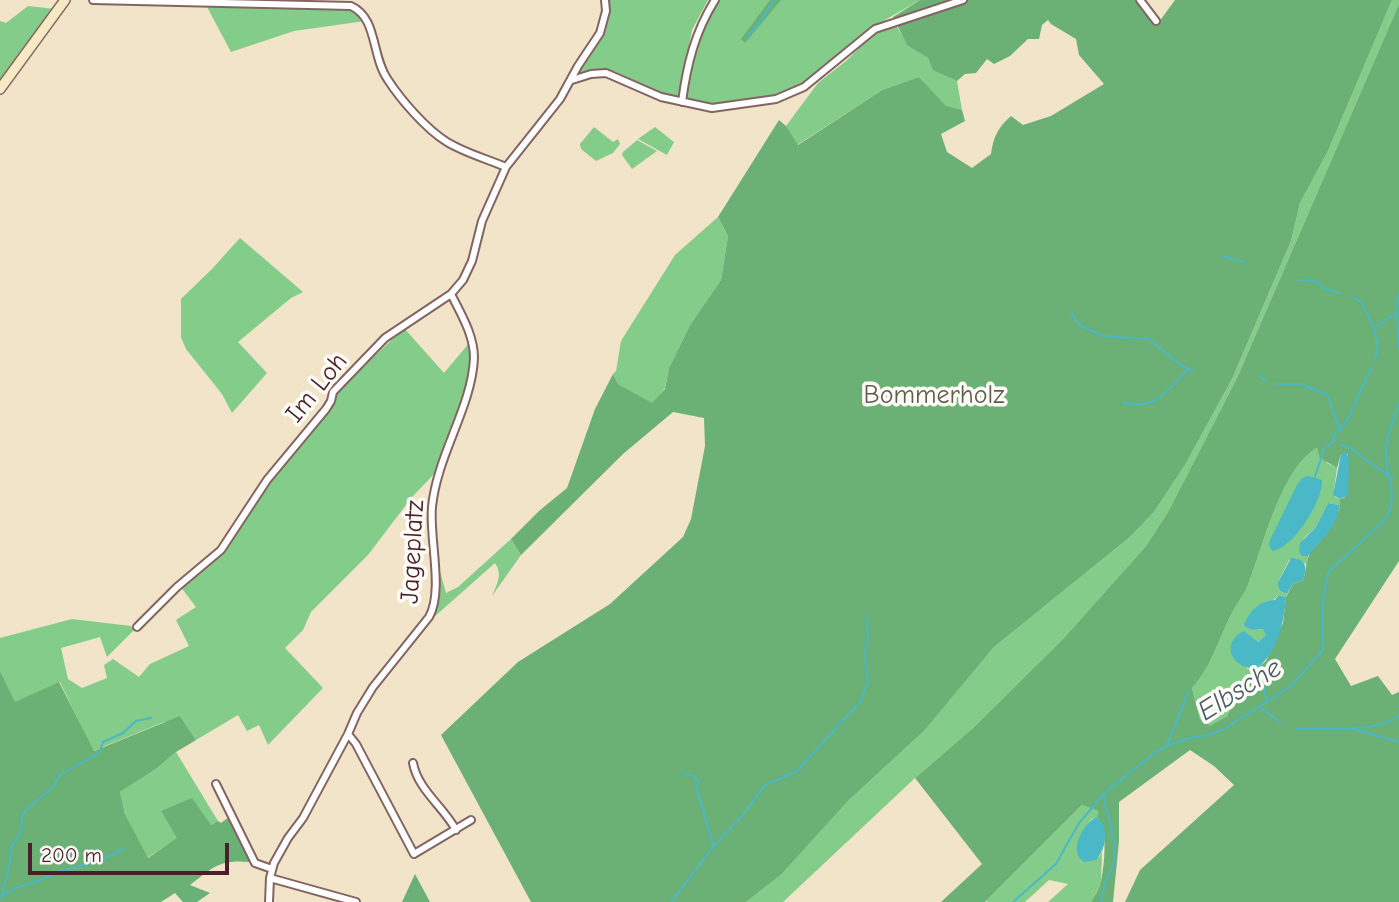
<!DOCTYPE html>
<style>
body{margin:0}
#map{position:relative;width:1399px;height:902px;overflow:hidden;background:#f1e4c8;font-family:"Comic Neue",sans-serif}
canvas{display:block}
.scale{position:absolute;left:28px;top:843px;width:201px;height:32px;box-sizing:border-box;border:4px solid #4a1f2b;border-top:0;padding-left:9px;font-size:21px;line-height:24px;white-space:nowrap;color:#4a1f2b;-webkit-text-stroke:5px #fdfcf7;paint-order:stroke}
</style>
<div id="map">
<canvas width="1399" height="902"></canvas>
<div class="scale">200 m</div>
</div>
<script>
const c = document.querySelector('canvas').getContext('2d');
c.lineJoin = 'round';
function fill(path, color) { c.fillStyle = color; c.fill(path, 'evenodd'); }
function stroke(path, color, width, dash) { c.strokeStyle = color; c.lineWidth = width; c.lineCap = dash ? 'butt' : 'round'; c.setLineDash(dash || []); c.stroke(path); }
function drawText(font, color, halo, rows, align = 'center') {
  c.font = font + ' "Comic Neue",sans-serif'; c.lineWidth = 7; c.setLineDash([]); c.textBaseline = 'middle'; c.strokeStyle = halo; c.fillStyle = color; for (const [text, x, y, turn = 0] of rows) {
    c.save(); c.translate(x, y); c.rotate((+turn || 0) * Math.PI / 180); c.textAlign = isNaN(turn) ? turn : align; if (halo) c.strokeText(text, 0, 0); c.fillText(text, 0, 0); c.restore();
  }
}
const green = new Path2D(`
 M607,0H708L692,30L680,94C665,104 627,73 609,70C600,68 590,70 581,72V67C595,45 611,27 607,0Z
 M717,0H920L869,29L800,85L775,98L712,106L684,100L699,36Z
 M1392,0H1399V4L1237,378L1168,512L1146,546L1063,639L973,728L915,778L783,902H746L782,874L848,801L925,730L994,647L1130,537L1154,512L1185,465L1232,379L1291,241L1300,203L1328,151Z
 M28,6L55,9L24,48L0,85V21L6,23Z
 M207,7H345L354,10L365,21L294,31L231,52Z
 M896,25L907,44L928,58L933,69L957,81L962,110L946,107L919,77L882,90L797,145L786,126L818,83L846,61L867,40L880,31Z
 M594,127L613,142L618,139L620,144L613,153L596,161L581,149L580,144Z
 M655,127L674,142L667,155L638,139Z
 M637,140L657,151L632,169L622,155L623,152Z
 M718,217L728,236L721,280L690,325L669,368L665,388L653,404L618,384L613,374L616,371L621,341L675,255Z
 M240,238L303,292L291,298L238,342L267,373L232,413L222,394L186,349L181,337V299L212,269Z
 M404,328L444,373L470,342L471,373L436,472L412,497L368,555L311,612L303,630L285,648L323,688L268,745L259,725L247,731L238,715L196,740L180,716L174,722H164L93,751L60,682L15,703L0,671V638L72,619L131,626L134,630L107,657L100,637L61,648L68,679L82,688L107,678L104,665L113,659L139,677L150,664L189,646L176,620L196,607L180,586L221,554L270,480L325,414L338,391Z
 M1317,448L1327,463L1337,468L1334,490L1335,497L1340,499V508L1339,505L1328,503L1316,527L1304,538L1299,552L1301,556H1308L1307,569L1306,564L1295,558L1289,560L1277,584L1280,591L1287,594L1286,597L1279,595L1245,627L1252,630L1264,629L1266,635L1258,642L1253,639L1247,669L1258,668L1244,680L1227,716L1210,727L1200,719L1192,688C1213,665 1218,639 1232,613C1237,603 1244,595 1248,585C1263,547 1281,468 1317,448Z
 M435,536L439,568L446,593L458,587L511,539L521,555L492,596C497,584 503,575 495,563L434,617L437,599Z
 M176,752L218,821L211,825L161,811L178,838L147,858L125,814L120,792L156,769Z
 M1082,805L1098,811L1097,817L1092,819C1084,827 1075,843 1077,854L1099,857L1102,852L1101,883L1091,902H1048L1068,884L1049,880L1025,902H988L986,901Z`);
const forest = new Path2D(`
 M770,0H781L745,43L741,39Z
 M920,0H1143L1159,22L1175,0H1392L1328,151L1300,203L1291,241L1232,379L1185,465L1154,512L1130,537L994,647L925,730L848,801L782,874L746,902H531L441,735L518,662L610,604L683,537L691,519L705,446L704,418L673,412L623,454L521,555L511,539L539,511L567,488L595,409L613,374L618,384L652,403L665,389L669,368L690,325L721,280L728,236L718,217L779,120L786,126L798,145L882,90L919,77L946,106L962,110L965,121L941,134L947,152L972,168L991,154C993,138 998,127 1011,116L1023,125L1051,116L1104,84L1079,55L1076,39L1051,24L1048,20L1042,25L1039,39H1028L1010,56L994,64L987,59L976,73L965,74L957,81L933,70L928,58L907,45L893,17Z
 M1399,4V561L1335,659L1351,686L1378,676L1392,695L1399,692V902H1125L1140,870L1234,785L1214,766L1190,750L1119,802V841L1113,902H1091C1094,896 1099,889 1101,882C1104,867 1109,827 1097,817L1098,811L1082,805L985,902H941L982,864L915,778L973,728L1063,639L1146,546L1168,512L1237,378ZM1317,448L1320,458L1337,468L1341,454H1348V493L1344,498L1340,499C1341,528 1315,536 1308,558C1306,565 1306,572 1303,580L1293,584L1286,597L1283,623L1266,661L1244,680L1227,716L1210,726L1200,719L1192,688C1213,665 1218,639 1232,613C1237,603 1244,595 1248,585C1263,547 1281,468 1317,448Z
 M0,671L15,702L59,682L94,751L180,716L196,740L176,752L156,769L120,792L125,814L148,858L177,838L161,811L192,798L211,825L218,821L221,823L229,817L250,862C220,859 213,867 190,885L210,893L197,902H183L175,893L161,902H0Z
 M415,874L430,902H402Z`);
const water = new Path2D(`
 M1345,451L1349,457L1348,493L1347,496L1340,499L1333,495L1334,490L1341,454Z
 M1308,476L1322,480C1323,501 1293,549 1272,551L1269,545L1270,540L1297,485L1302,478Z
 M1328,503L1339,505C1341,521 1319,544 1308,556H1301L1299,552L1300,543L1316,527Z
 M1291,558C1306,558 1308,568 1303,580L1293,584L1287,594L1280,591L1277,584Z
 M1279,595L1286,597C1284,623 1278,650 1258,668C1232,671 1219,643 1244,631L1258,642L1266,635L1263,629L1252,630L1245,627L1244,624C1251,610 1259,601 1275,600Z
 M1097,817C1110,828 1106,849 1096,860L1084,862C1081,859 1078,857 1077,853C1074,841 1087,820 1097,817Z`);
const stream = new Path2D(`
 M746,38L761,21L774,0
 M1222,256L1244,262
 M1299,280L1315,281L1325,289L1339,293
 M1399,293L1396,304L1399,348
 M1353,297L1362,303L1373,326
 M1071,312L1078,324L1102,336L1149,339L1180,365L1193,371
 M1375,360L1378,347L1374,328L1396,313
 M1260,377L1266,380
 M1277,384H1302L1328,396L1340,430
 M1123,402C1152,413 1169,390 1187,370
 M1341,445L1350,448L1393,479
 M1315,477L1324,449L1334,441L1333,436L1346,422L1371,369
 M1260,672L1267,702
 M1261,708L1280,722
 M1296,729C1327,727 1374,734 1399,716
 M1356,730L1399,742
 M1167,745L1189,691
 M682,773L694,776L699,782L696,786L713,845
 M1,896L9,868L11,848L21,831L23,813L53,787L60,775L99,753L103,742L123,733L136,721L151,718
 M0,897L14,889L46,878L60,871L102,860L123,849
 M671,902L713,847L743,815L765,785L796,772L860,702L868,680L865,655L868,633L866,616
 M1013,902L1056,864L1079,823L1103,795
 M1101,902L1106,881L1114,864L1115,844L1103,794L1156,752L1171,744L1189,738L1209,735L1224,729L1291,686L1323,650V599L1328,572L1387,518C1399,489 1384,475 1386,447C1388,433 1394,418 1399,404`);
const minor = new Path2D(`
 M93,0L351,6C378,18 371,56 388,80C401,100 426,129 447,142C465,153 487,159 506,167
 M1140,0L1156,21
 M572,80L591,74L606,73L661,97L712,108L776,99L804,87L875,29L963,0
 M682,102C687,64 695,32 715,0
 M137,627L177,587L221,550L267,480L326,409L331,401L333,392L385,338L451,294L463,280L472,261L482,221L506,167L560,99L578,66L600,33L606,11L605,0
 M348,734L356,744L414,854L471,820
 M413,763C418,790 443,806 456,830
 M216,784L255,863L272,869
 M270,878L356,902
 M269,902L270,878L274,863L288,838L303,818L348,734L357,713L373,687L429,617C444,591 429,538 432,507C437,455 472,407 474,358C474,335 461,314 451,294`);
const secondary = new Path2D(`
 M0,89L65,0`);
const streetNames = [
 ["Im Loh",317,388,-51],
 ["Jageplatz",413,552,-87]
];
const parkNames = [
 ["Bommerholz",934,396]
];
const waterNames = [
 ["Elbsche",1240,690,-32]
];
fill(green, '#84cc89');
fill(forest, '#6bb075');
fill(water, '#4bb8c7');
stroke(stream, '#4bb8c7', 2);
stroke(minor, '#846462', 10);
stroke(secondary, '#846462', 12);
stroke(minor, '#fff', 6);
stroke(secondary, '#f6e9c3', 9);
drawText('26px', '#4a1f2b', '#fdfcf7', streetNames);
drawText('26px', '#5e5c4c', '#fdfcf7', parkNames);
drawText('italic 28px', '#4a5c69', '#fdfcf7', waterNames);
</script>
